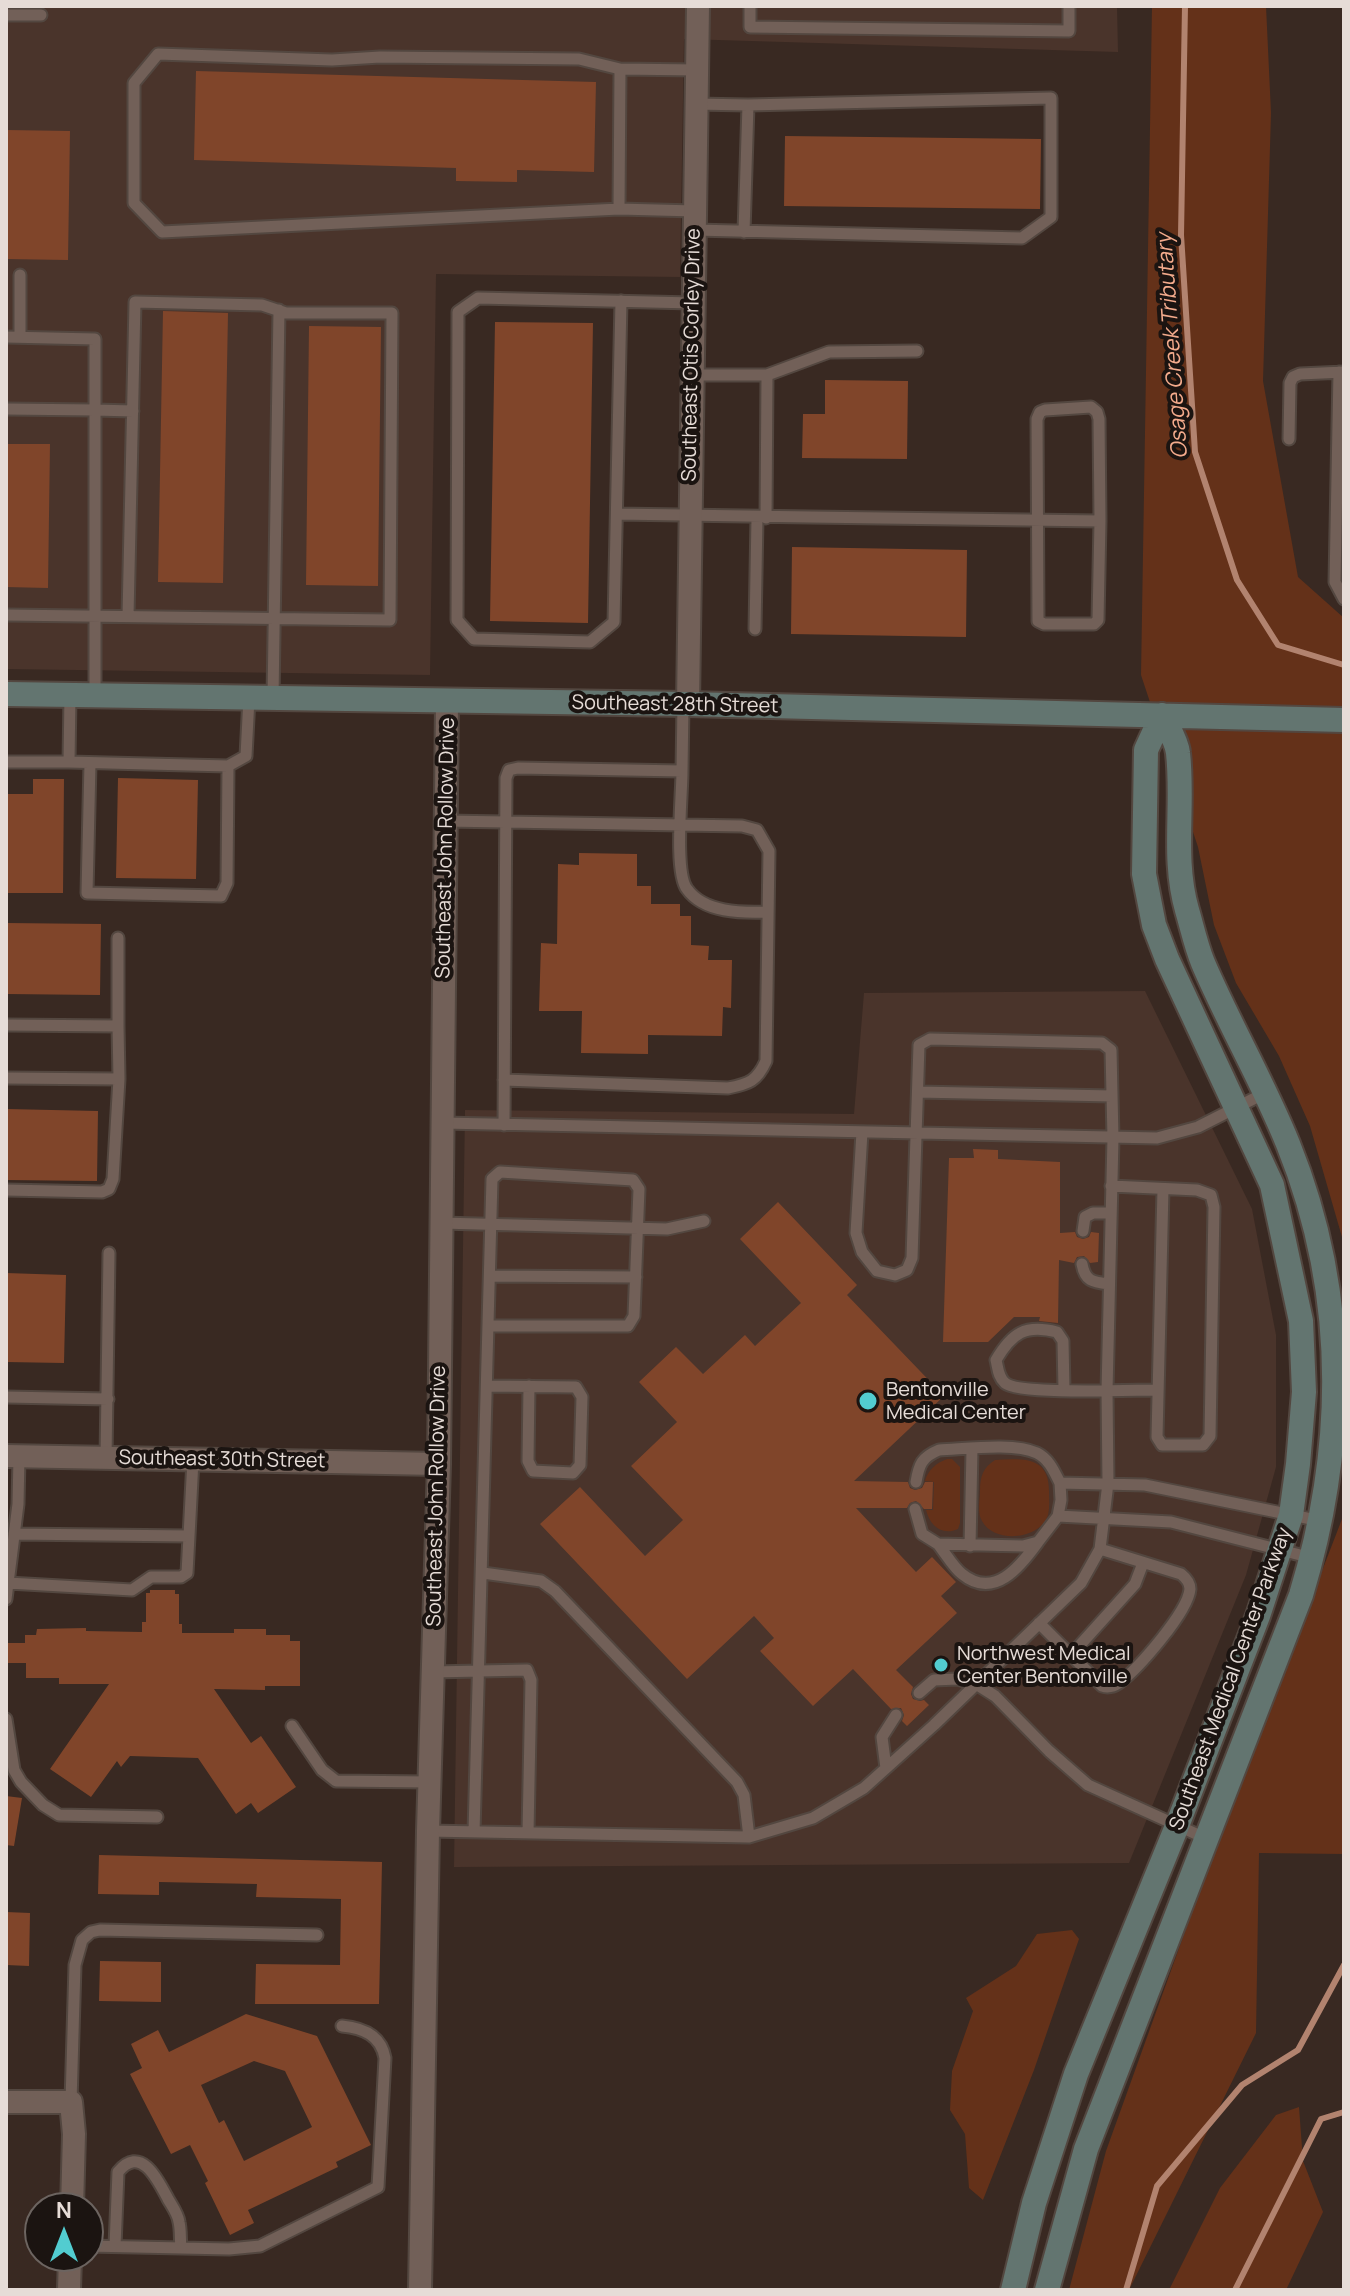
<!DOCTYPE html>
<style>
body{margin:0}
#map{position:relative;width:1350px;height:2296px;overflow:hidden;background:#392922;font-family:Manrope,sans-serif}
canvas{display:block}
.frame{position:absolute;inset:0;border:8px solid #e6dcd7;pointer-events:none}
.north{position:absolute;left:24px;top:2192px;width:80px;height:80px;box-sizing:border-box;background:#1b1411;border:2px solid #6c6460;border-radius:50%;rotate:0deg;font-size:22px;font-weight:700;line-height:32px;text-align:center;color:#e6dcd7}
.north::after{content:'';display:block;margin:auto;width:28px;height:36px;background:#52ccd0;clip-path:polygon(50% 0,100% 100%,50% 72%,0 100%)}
</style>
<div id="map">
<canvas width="1350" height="2296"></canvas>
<div class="frame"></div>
<div class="north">N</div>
</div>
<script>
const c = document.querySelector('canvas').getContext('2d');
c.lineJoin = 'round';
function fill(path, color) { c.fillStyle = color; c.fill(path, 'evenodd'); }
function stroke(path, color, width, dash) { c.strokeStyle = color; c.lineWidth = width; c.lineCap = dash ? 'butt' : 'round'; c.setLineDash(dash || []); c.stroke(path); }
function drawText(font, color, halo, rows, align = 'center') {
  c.font = font + ' Manrope,sans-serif'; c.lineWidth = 8; c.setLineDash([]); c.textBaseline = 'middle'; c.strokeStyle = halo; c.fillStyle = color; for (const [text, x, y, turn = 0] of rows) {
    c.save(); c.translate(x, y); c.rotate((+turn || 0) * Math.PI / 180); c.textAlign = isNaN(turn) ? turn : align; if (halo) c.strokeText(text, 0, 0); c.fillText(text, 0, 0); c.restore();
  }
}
const built = new Path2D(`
 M6,6H1117L1118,52L684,39L680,277L436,274L430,675L6,669Z
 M1145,991L1252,1209L1276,1335V1467L1246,1575L1129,1863L454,1867L465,1110L854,1114L864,993Z`);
const green = new Path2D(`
 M1152,6H1266L1271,113L1263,381L1298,577L1344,618V1244L1310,1126L1279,1056L1236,983L1214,925L1198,847L1141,675Z
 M947,1459H952L960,1467V1523L958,1529C942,1536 930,1526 926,1510H933L934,1482L925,1481C928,1470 936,1463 947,1459Z
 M995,1460C1021,1459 1049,1455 1049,1491C1049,1499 1050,1507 1048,1515C1040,1540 994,1544 982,1521C977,1513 980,1500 980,1491C980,1476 983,1468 995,1460Z
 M1344,1504V1854L1259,1853L1256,2033L1129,2290H1069L1106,2151L1214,1851L1342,1519Z
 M1072,1930L1079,1939L1034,2070L983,2200L969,2188L965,2134L950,2110L952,2071L973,2011L966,1998L1016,1966L1037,1934Z
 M1299,2107L1303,2161L1323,2212L1286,2290H1169L1220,2188L1276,2115Z`);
const stream = new Path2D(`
 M1185,6L1181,235L1195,452L1237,580L1278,645L1344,665
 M1126,2290L1157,2186L1242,2085L1298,2050L1344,1965
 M1235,2290L1321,2119L1344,2112`);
const building = new Path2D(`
 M196,71L596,82L594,172L517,170V182L456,181V168L194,160Z
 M6,130L70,131L68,260L6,259Z
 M785,136L1041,139L1040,209L784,206Z
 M163,311L228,313L223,583L158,582Z
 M495,322L593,323L588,623L490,621Z
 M309,326L381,327L378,586L306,585Z
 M825,380L908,381L907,459L802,458L803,414H825Z
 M6,444H50L48,588L6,587Z
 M792,547L967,550L966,637L791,634Z
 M118,778L198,780L196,879L116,878Z
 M33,779H64L63,893H6V794H33Z
 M579,853L637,854V886H651V904H680V916H691V945L709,946L708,960H732L731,1008L723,1007L722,1036L648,1035V1054L581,1053L582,1011H539L541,943L557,944L558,864L579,865Z
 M6,923L101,924L100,995L6,994Z
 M6,1109L98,1111L97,1181L6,1180Z
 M973,1149L998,1150V1159L1060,1162V1233L1075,1232L1077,1237L1083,1239L1089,1237L1091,1232L1099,1233L1098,1262L1090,1263L1084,1256L1077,1257L1074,1263L1059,1260L1058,1323L1039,1321L1040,1317H1014L988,1342H943L949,1158H974Z
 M778,1202L857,1285L847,1295L944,1396L854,1481L908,1482L910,1488L915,1490L922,1488L925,1482H933L932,1509H924L916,1501L910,1503L907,1508H856L916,1572L932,1557L956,1582L941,1596L957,1613L896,1670L913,1687L911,1694L913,1699L920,1701L924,1700L929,1705L907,1726L902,1721L904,1715L901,1708L891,1709L853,1669L813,1706L760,1651L774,1638L754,1616L687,1679L540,1524L580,1487L645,1556L683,1520L631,1466L677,1422L639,1382L676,1347L703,1374L745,1335L755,1346L801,1303L740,1239Z
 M6,1273L66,1275L64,1363L6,1362Z
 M150,1590H175V1594H179V1624H182V1633H234V1629H266V1635H290V1641H300V1686H265V1690L214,1689L251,1743L261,1736L296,1787L258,1813L251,1803L236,1814L198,1758L130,1756L121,1767L117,1761L91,1797L50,1769L109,1684H59V1678H26V1663H6V1643H25V1635H36L37,1629L86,1628V1631L142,1632V1622H146V1593H150Z
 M6,1796L22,1798L14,1846L6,1845Z
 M99,1855L382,1862L379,2004H255L256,1964L340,1965L341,1899L256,1897L257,1884L159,1882V1895L98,1894Z
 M6,1912L30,1913L29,1966L6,1965Z
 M100,1961L161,1962V2002L99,2001Z
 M246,2014L317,2036L371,2145L336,2162L338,2167L248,2210L254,2223L230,2235L205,2183L208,2181L190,2145L171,2154L130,2074L142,2068L131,2044L158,2030L169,2052ZM254,2061L285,2071L312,2127L244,2161L224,2120L219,2123L201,2085Z`);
const lane = new Path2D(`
 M750,6V27L1069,31V6
 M6,15H41
 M619,209L620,69
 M695,211L619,209L162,232L134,203V83L158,54L332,60L380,57L579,59L620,69L697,70
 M695,230L1022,238L1051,217V98L748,105L696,104
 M744,232L748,105
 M20,275V337
 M621,301L614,622L590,642L474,639L457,620L458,312L478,298L693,303
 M6,337L95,339V410L6,409
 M1339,372L1335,582L1344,599
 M692,375H767L766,518
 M767,375L829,352L917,351
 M1289,439L1290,383L1293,377L1300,374L1344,372
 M617,514C778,516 939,520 1100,521L1099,419L1097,412L1091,407L1045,410L1040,412L1037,419L1038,621L1044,624H1094L1098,620L1100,521
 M6,615L390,620L392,313H286L262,305L135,302L128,616
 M755,629L757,518
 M70,695L69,762L228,766L246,756L249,698
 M95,695V410L133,411
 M273,698L279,310
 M6,762H69
 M90,763L87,893L221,896L227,883L228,766
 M682,771C682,796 674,872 687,889C704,913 742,913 768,912
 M446,821L742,826L757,830L769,851L766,1061C757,1081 749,1084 728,1088L504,1080
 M6,1025L118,1026V938
 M6,1078L119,1079L118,1026
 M918,1092L1112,1096
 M443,1123L1157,1138L1198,1127L1265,1093
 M504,1125L506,778L509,770L518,768L682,771L683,704
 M1111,1186L1197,1190L1211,1195L1214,1207L1210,1436L1203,1445H1162L1157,1437L1163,1189
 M6,1190L102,1192L109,1189L113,1179L119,1079
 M441,1223L667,1229L704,1221
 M1083,1231L1085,1217L1093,1213H1110
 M1082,1264C1085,1281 1092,1282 1109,1284
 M490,1276L636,1277
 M488,1386L576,1387L582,1397L580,1465L573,1473L533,1471L528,1461L529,1386
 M1064,1390L1063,1341L1057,1332C1025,1324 1012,1333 996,1360C998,1368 998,1377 1005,1383C1019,1395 1132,1390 1156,1390
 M6,1397L108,1399
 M106,1458L109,1253
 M916,1482C919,1464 922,1457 939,1450C965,1449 1014,1442 1037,1453C1049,1459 1054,1471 1060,1483L1145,1485L1321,1521
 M915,1509L922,1534L938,1544L1023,1546L1038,1542L1058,1516L1171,1522L1312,1558
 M1058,1516L1061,1500L1060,1483
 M14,1534L189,1536L193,1460
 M938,1544C946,1554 953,1567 962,1574C994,1600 1020,1567 1038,1542
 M970,1546L972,1449
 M483,1573L541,1581L555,1591L737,1782L744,1795L749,1837
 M8,1583L132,1590L151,1577H181L187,1573L189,1536
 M6,1599L18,1504L19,1457
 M1039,1623L1102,1686C1108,1688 1113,1687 1119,1683C1138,1669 1188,1612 1190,1589C1190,1582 1186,1578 1181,1574L1100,1549
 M1071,1655L1135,1584L1143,1563
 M433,1672L527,1670L531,1680L528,1833
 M919,1693L934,1680L957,1679L976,1684L995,1696L1049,1751L1088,1785L1205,1838
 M6,1719L14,1770L21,1782L43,1805L59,1815L157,1817
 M292,1726L322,1770L336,1781L429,1782
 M886,1768L882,1737L896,1715
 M428,1831L749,1837L813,1818L864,1788L934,1725L1081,1583L1100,1549L1108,1483L1107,1391L1113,1138L1111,1050L1102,1043L930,1039L919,1045L912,1258L907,1270L895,1275L877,1271L862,1252L856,1233L862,1132
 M474,1832L492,1179L500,1172L633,1180L639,1189L634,1316L628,1326H489
 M71,2102L75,1965L82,1940L91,1932L100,1930L317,1935
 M88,2246L229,2249L260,2246L378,2187L385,2058C381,2035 363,2028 342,2026
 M115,2246L118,2172C141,2144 158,2180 168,2199C172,2206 178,2214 179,2222C181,2230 180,2240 181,2248`);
const street = new Path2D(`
 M688,704L698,6
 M6,1456L439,1464
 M6,2102H71L74,2134L72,2208
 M69,2290L70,2256
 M420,2290L428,1831L439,1464L447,702`);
const secondary = new Path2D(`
 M6,694L688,704L1344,720
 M1013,2290L1034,2203L1076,2074L1177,1826L1258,1616L1291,1515L1298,1464L1304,1392L1301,1321L1272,1185L1167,959L1154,925L1144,874L1146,750L1162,715
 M1047,2290L1086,2149L1301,1595C1347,1443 1348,1293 1288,1144C1263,1082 1229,1024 1203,963C1196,946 1192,927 1187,910C1172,858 1184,806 1178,753C1177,741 1167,726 1162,715`);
const markers = [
 [868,1401,10,"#52ccd0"],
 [941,1665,8,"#52ccd0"]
];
const streetNames = [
 ["Southeast Otis Corley Drive",692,355,-89],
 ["Southeast 28th Street",675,705,1],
 ["Southeast John Rollow Drive",446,848,-89],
 ["Southeast 30th Street",222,1460,1],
 ["Southeast John Rollow Drive",437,1496,-89],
 ["Southeast Medical Center Parkway",1231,1679,-70]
];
const poiNames = [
 ["Bentonville",886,1390],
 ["Medical Center",886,1413],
 ["Northwest Medical",957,1654],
 ["Center Bentonville",957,1677]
];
const waterNames = [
 ["Osage Creek Tributary",1173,346,-94]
];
fill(built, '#4a342b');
fill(green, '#643119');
stroke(stream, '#b2836f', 6);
fill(building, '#80452a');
stroke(lane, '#534740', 15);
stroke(street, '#534740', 26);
stroke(secondary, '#534740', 28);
stroke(lane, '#726058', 11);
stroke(street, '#726058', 22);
stroke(secondary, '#637570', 24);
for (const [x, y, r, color] of markers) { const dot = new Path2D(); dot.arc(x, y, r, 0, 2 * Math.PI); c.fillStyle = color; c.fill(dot); stroke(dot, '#1b1411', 3); }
drawText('20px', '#e6dcd7', '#1b1411', streetNames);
drawText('20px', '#e6dcd7', '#1b1411', poiNames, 'left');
drawText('italic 22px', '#f4ab8c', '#1b1411', waterNames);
</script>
